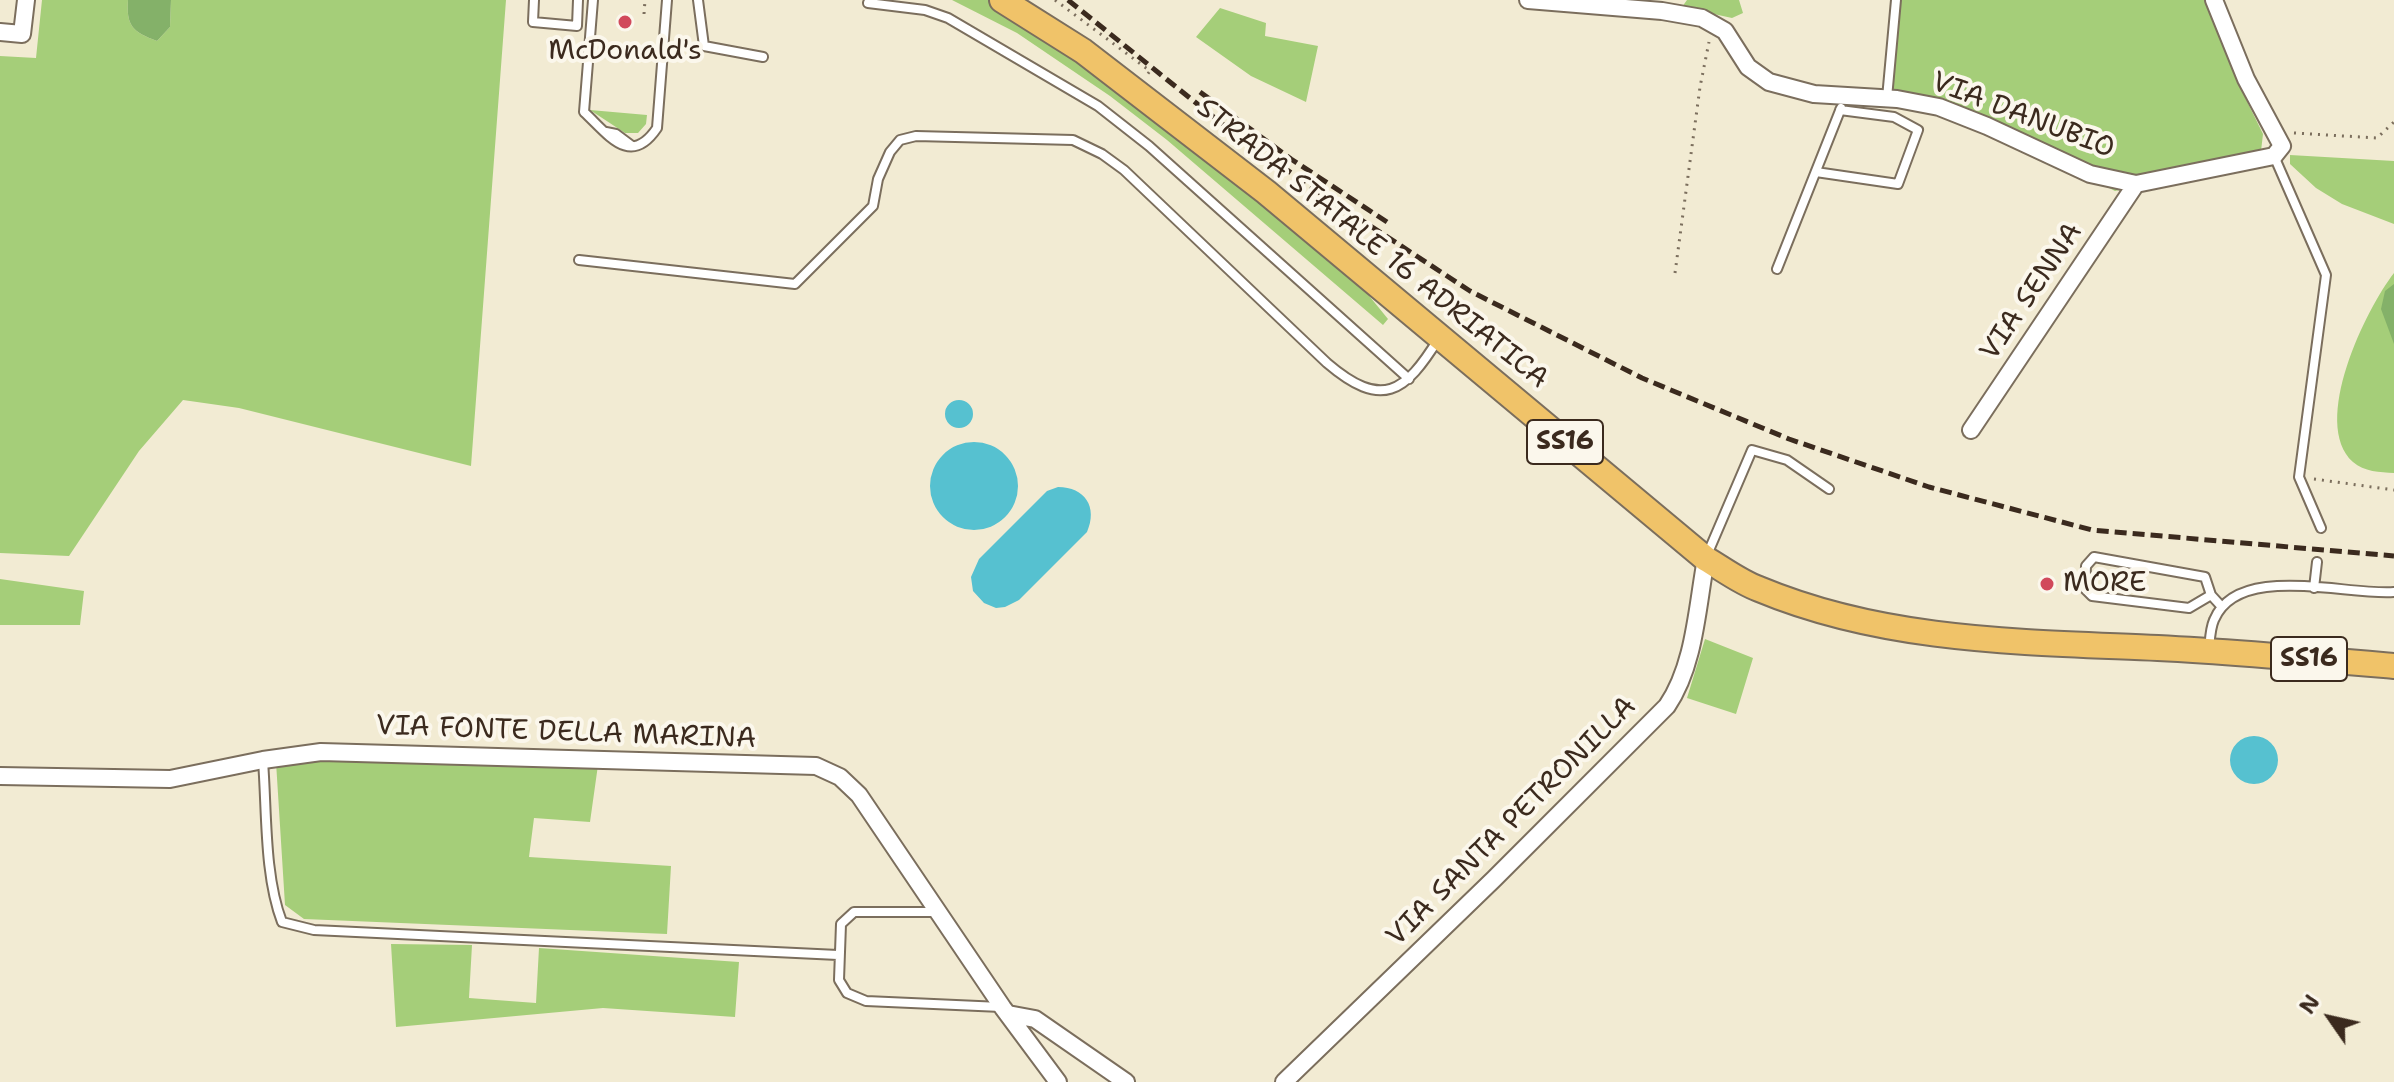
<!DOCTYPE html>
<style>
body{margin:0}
#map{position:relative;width:2394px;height:1082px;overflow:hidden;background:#f2ebd3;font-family:"Shantell Sans",sans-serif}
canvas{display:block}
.north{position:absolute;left:2290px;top:978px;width:80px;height:80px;-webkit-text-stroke:6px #fbf7ec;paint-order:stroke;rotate:304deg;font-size:22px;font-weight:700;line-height:32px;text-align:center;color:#3b2a1e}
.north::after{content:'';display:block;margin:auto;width:28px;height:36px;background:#3b2a1e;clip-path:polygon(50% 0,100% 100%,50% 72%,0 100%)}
</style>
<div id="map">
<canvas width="2394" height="1082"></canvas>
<div class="north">N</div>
</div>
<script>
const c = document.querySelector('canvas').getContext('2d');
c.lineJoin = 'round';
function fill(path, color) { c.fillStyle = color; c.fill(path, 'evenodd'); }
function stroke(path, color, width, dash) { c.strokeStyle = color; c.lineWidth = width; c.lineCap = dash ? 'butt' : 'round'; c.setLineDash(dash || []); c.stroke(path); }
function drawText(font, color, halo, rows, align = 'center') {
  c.font = font + ' "Shantell Sans",sans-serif'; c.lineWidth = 8; c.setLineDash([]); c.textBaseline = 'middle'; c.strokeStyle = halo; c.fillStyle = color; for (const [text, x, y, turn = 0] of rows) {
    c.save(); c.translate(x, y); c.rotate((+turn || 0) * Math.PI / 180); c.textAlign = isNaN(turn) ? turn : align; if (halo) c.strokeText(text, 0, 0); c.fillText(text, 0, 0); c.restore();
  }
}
const green = new Path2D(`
 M42,0H128C126,26 133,32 157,41L170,27L171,0H506L471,466L239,408L183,400L139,451L69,556L0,553V56L36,58Z
 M952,0H990L1050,36L1184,141L1366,292L1388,319L1383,325L1167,140L1110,96L1017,33Z
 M1687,0H1739L1743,13L1732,18L1682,7Z
 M1898,0H2205L2238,83L2263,134L2261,151L2248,160L2115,191L1992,129L1893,95Z
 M1220,8L1266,23L1265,36L1318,46L1306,102L1251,76L1196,37Z
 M590,110L647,115L646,124L638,133H625Z
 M2290,155L2394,161V224L2342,204L2316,188L2290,164Z
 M2394,273V473C2380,472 2364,472 2353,462C2310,423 2366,309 2394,273Z
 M0,579L84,591L80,625H0Z
 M1705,639L1753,658L1736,714L1687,698Z
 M328,756L598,765L590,822L534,818L529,857L671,866L667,934L304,919L285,905L276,762Z
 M391,944L472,945L469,998L536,1003L539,948L739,962L735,1017L603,1008L396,1027Z`);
const forest = new Path2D(`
 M128,0H171L170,27L157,41C133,32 126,26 128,0Z
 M2394,284V344L2381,309L2385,291Z`);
const water = new Path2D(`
 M945 414a14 14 0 1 1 28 0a14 14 0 1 1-28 0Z
 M930 486a44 44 0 1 1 88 0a44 44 0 1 1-88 0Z
 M1058,487C1085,487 1098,507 1087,532L1019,600L1005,607L996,608L984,603L973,591L971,577L979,559L1047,491Z
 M2230 760a24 24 0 1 1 48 0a24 24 0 1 1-48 0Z`);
const path = new Path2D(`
 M1055,0L1150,71L1147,75
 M644,14L645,0
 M2294,133L2377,138L2394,122
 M1675,273L1700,87L1709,42
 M2314,479L2394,490`);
const lane = new Path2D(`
 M534,0L533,22L577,26L578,0
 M593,0L584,112C608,134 630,168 657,128L667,0
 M698,0L704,46L763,57
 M868,3L925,10L948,18L1098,106L1149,146L1409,379
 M1887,98L1896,0
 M606,132L616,134L632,146
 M2274,156L2326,275L2299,477L2321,528
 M1816,172L1898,184L1918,130L1894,117L1840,110
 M579,260L795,284L873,206L878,179L890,152L900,140L916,136L1073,140L1102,154L1124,170L1327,363C1382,410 1405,393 1439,338
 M1777,269L1841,108
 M1707,555L1752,450L1787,460L1829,489
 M2314,588L2317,562
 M2211,595L2189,608L2092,596L2085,589L2086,566L2094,557L2205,577L2211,595L2222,607
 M2209,650C2210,640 2210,629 2214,620C2238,562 2346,596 2394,592
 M263,761C267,811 264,875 282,922L314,930L838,955
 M936,912H854L841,924L839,980L847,993L866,1001L1001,1007`);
const street = new Path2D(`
 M1528,0L1662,11L1702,18L1725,31L1748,67L1769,82L1814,94L1897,99L1939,107L1987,126L2090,174L2136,184L2274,156L2282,146L2246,79L2214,0
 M0,32L22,34L26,0
 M1971,430L2136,184
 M0,776L170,779L263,760L321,752L816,766L840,777L859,795L1003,1008L1058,1082
 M1008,1014L1035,1019L1126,1082
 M1284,1082L1494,879L1667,706C1695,665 1697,607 1706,559`);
const primary = new Path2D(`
 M1002,0L1083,51L1266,192L1706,559C1723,569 1740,582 1759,589C1886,642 2023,642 2158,648C2237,652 2315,659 2394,666`);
const rail = new Path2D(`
 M1068,0L1226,127L1314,189L1470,291L1642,378L1789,439L1929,487L2092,530L2394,556
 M1200,92L1291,159L1387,222`);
const markers = [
 [625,22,8,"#d1495b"],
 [2047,584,8,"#d1495b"]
];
const shields = [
 [1565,442,76],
 [2309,659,76]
];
const shieldNames = [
 ["SS16",1565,442],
 ["SS16",2309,659]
];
const poiNames = [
 ["McDonald's",625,52],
 ["MORE",2063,584,"left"]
];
const streetNames = [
 ["VIA DANUBIO",2023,116,21],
 ["STRADA STATALE 16 ADRIATICA",1372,244,39],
 ["VIA SENNA",2032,292,-56],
 ["VIA FONTE DELLA MARINA",566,733,2],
 ["VIA SANTA PETRONILLA",1512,822,-45]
];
fill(green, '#a5ce79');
fill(forest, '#84b169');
fill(water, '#56c1d0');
stroke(lane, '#7b6e5d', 12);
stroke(street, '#7b6e5d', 20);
stroke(primary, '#7b6e5d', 28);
stroke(path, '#7b6e5d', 3, [2, 6]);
stroke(lane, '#fff', 8);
stroke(street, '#fff', 16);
stroke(primary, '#f0c369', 24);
stroke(rail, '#3b2a1e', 5, [12, 6]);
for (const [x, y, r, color] of markers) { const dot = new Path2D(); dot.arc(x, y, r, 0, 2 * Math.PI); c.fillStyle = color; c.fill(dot); stroke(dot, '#fbf7ec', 3); }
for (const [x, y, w] of shields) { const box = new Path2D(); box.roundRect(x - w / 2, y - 22, w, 44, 6); c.fillStyle = '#fbf7ec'; c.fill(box); stroke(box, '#3b2a1e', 2); }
drawText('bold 26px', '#3b2a1e', null, shieldNames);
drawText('28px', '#3b2a1e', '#fbf7ec', poiNames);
drawText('28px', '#3b2a1e', '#fbf7ec', streetNames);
</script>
